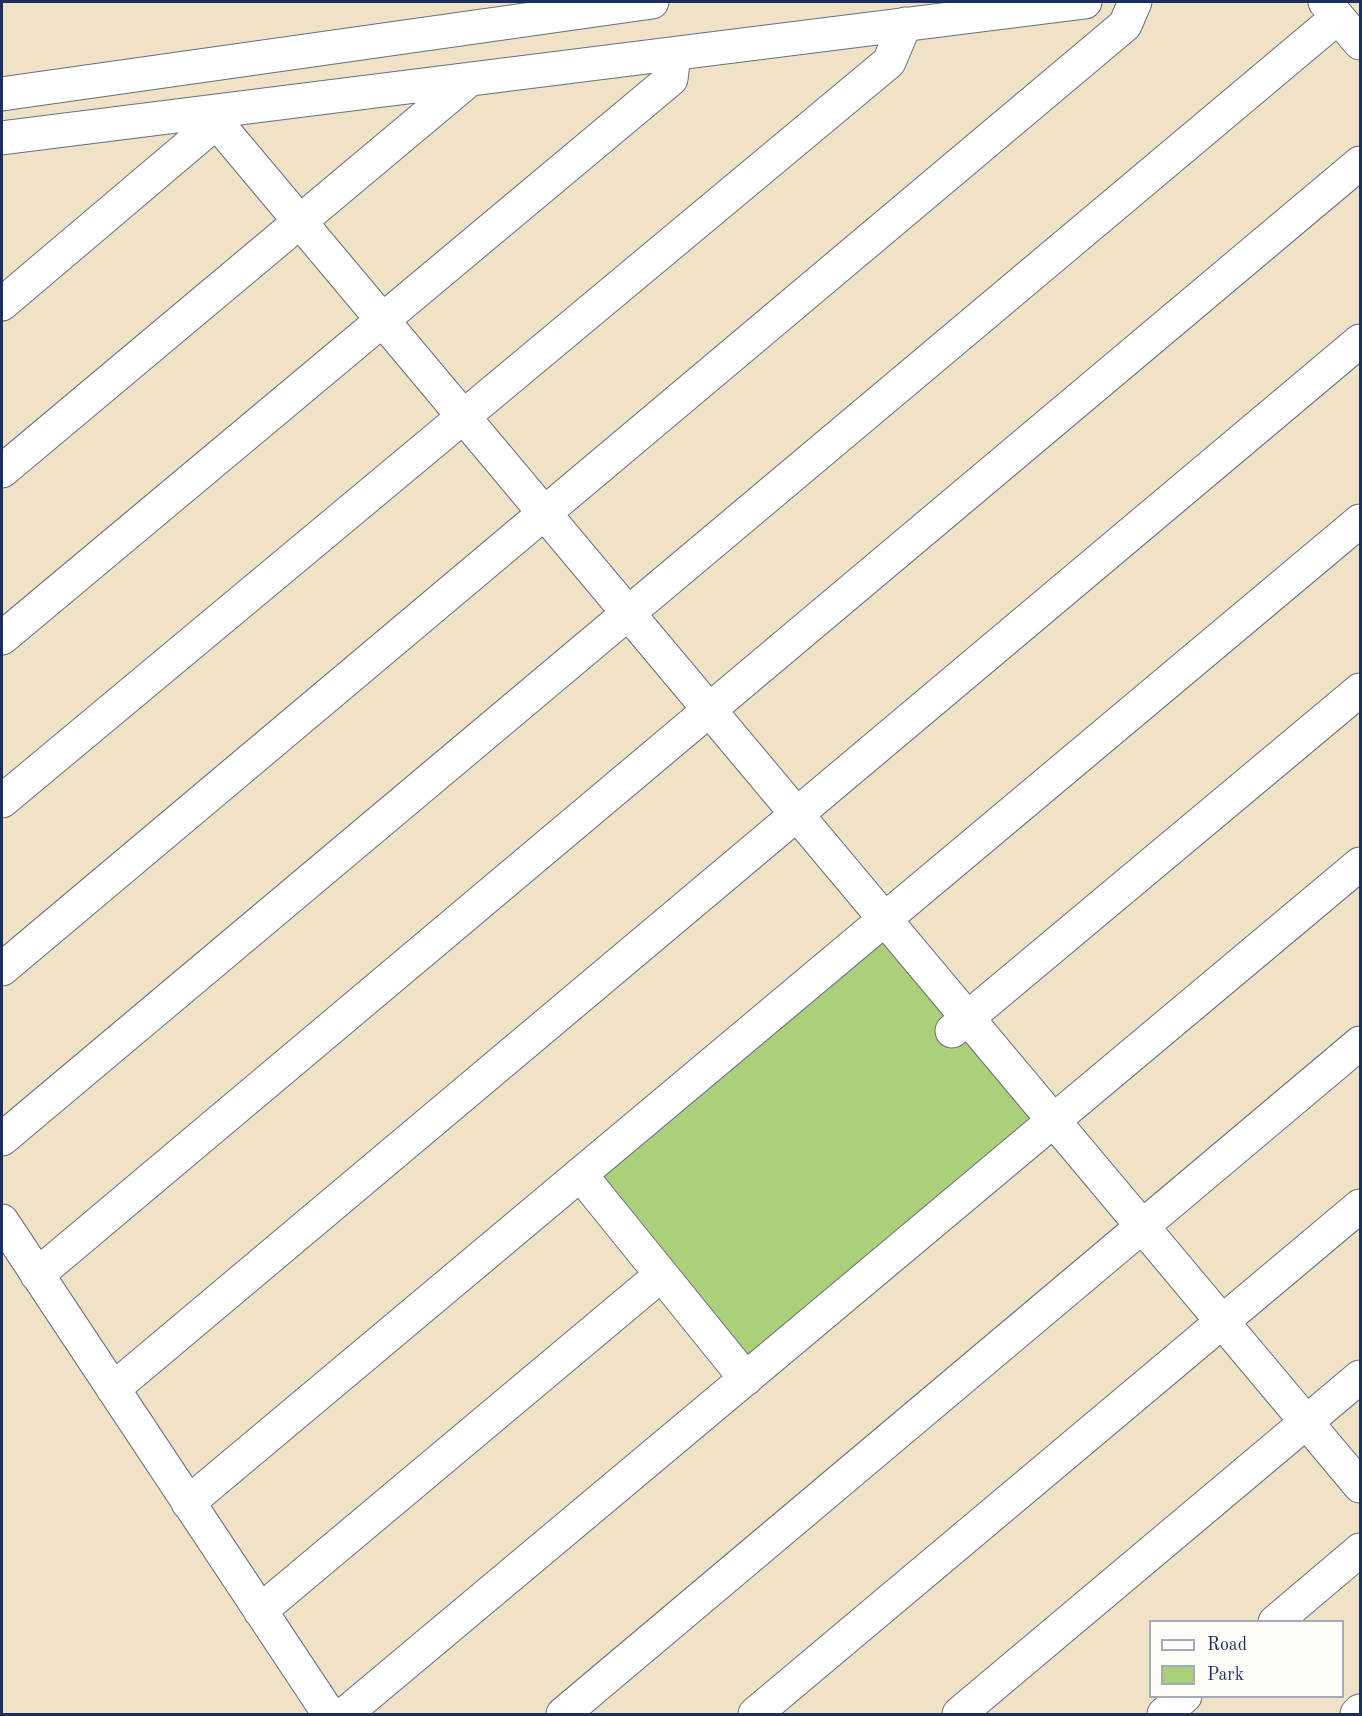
<!DOCTYPE html>
<style>
body{margin:0}
#map{position:relative;width:1362px;height:1716px;overflow:hidden;background:#f0e2c5;font-family:"Old Standard TT",serif}
canvas{display:block}
.frame{position:absolute;inset:0;border:3px solid #1b2f5e;pointer-events:none}
.legend{position:absolute;left:1149px;top:1620px;width:195px;height:78px;box-sizing:border-box;background:#fdfcf7;border:2px solid #a3aaba;margin:0;padding:8px 10px;list-style:none;font-size:18px;color:#1b2f5e}
.legend li{display:flex;align-items:center;gap:12px;height:30px}
.legend b{width:30px;border:2px solid #a3aaba}
</style>
<div id="map">
<canvas width="1362" height="1716"></canvas>
<div class="frame"></div>
<ul class="legend">
<li><b style="height:8px;background:#fff"></b>Road</li>
<li><b style="height:16px;background:#abd079"></b>Park</li>
</ul>
</div>
<script>
const c = document.querySelector('canvas').getContext('2d');
c.lineJoin = 'round';
function fill(path, color) { c.fillStyle = color; c.fill(path, 'evenodd'); }
function stroke(path, color, width, dash) { c.strokeStyle = color; c.lineWidth = width; c.lineCap = dash ? 'butt' : 'round'; c.setLineDash(dash || []); c.stroke(path); }
const green = new Path2D(`
 M883,938L1034,1116L746,1363L593,1177Z`);
const street = new Path2D(`
 M1325,2L1360,43
 M2,94L652,2
 M208,112L1360,1486
 M2,138L1085,2
 M2,304L232,109
 M2,471L470,79
 M2,638L671,79L674,54
 M2,801L889,62L905,24
 M2,969L1125,25L1135,2
 M952,1031L1360,690
 M2,1139L1338,17
 M580,1174L746,1379
 M2,1221L329,1714
 M37,1275L1360,163
 M113,1389L1360,341
 M188,1503L1360,521
 M260,1611L661,1275
 M1275,1622L1360,1550
 M345,1714L1360,864
 M563,1714L1360,1043
 M755,1714L1360,1206
 M959,1714L1360,1377
 M1164,1714L1185,1696
 M1357,1714L1360,1711`);
fill(green, '#abd079');
stroke(street, '#666e82', 35);
stroke(street, '#fff', 33);
</script>
